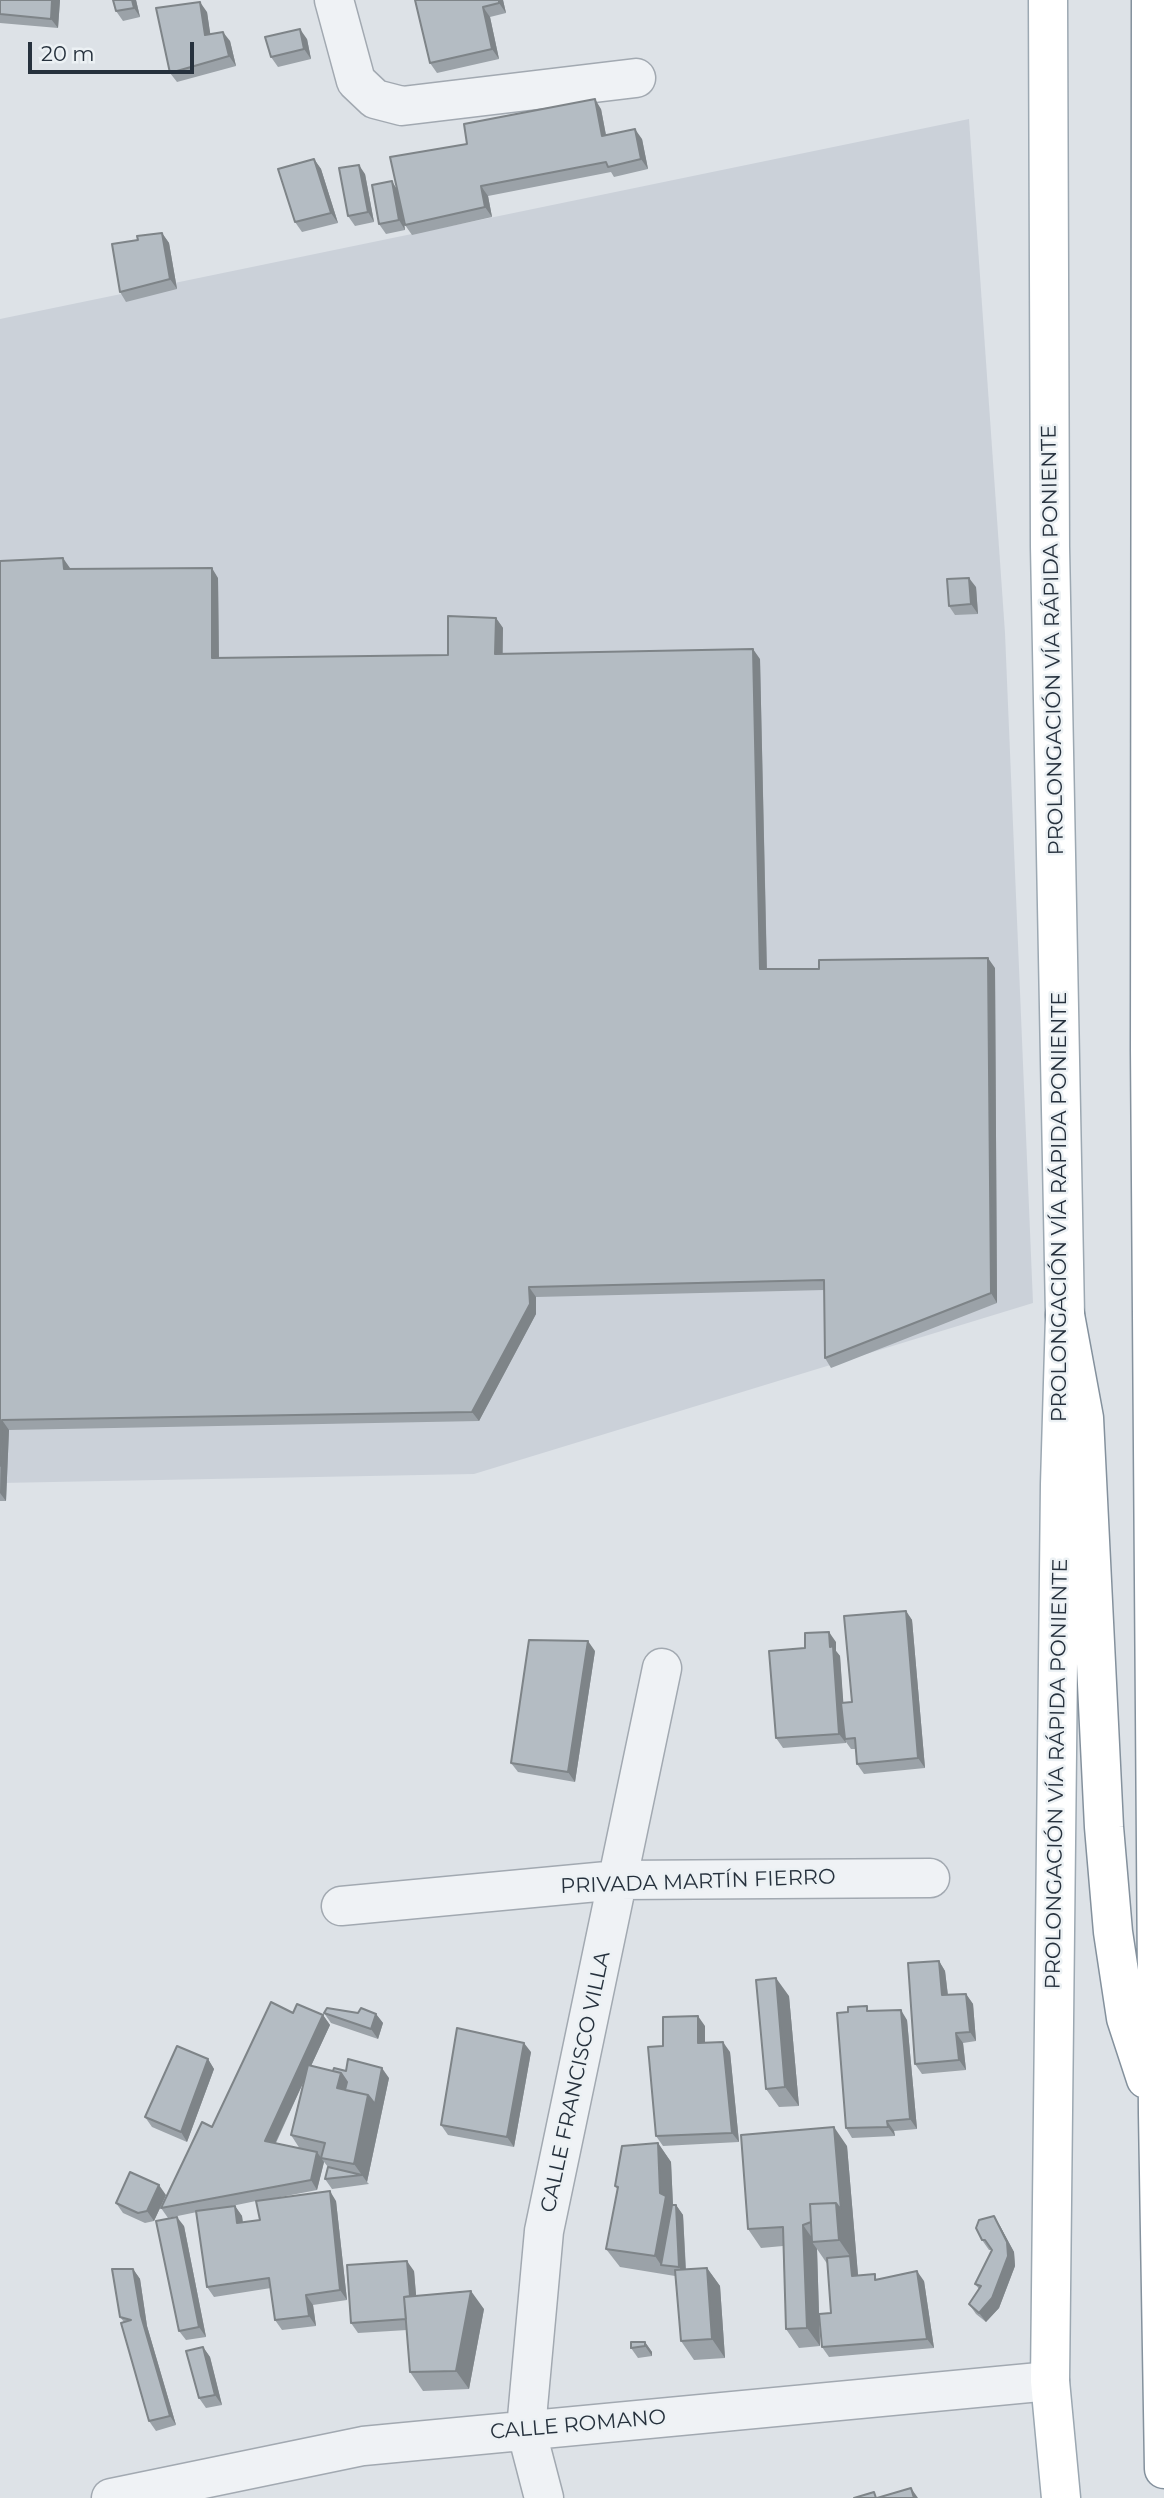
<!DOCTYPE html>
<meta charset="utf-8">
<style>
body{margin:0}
#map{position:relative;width:1164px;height:2498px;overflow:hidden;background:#dde2e7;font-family:Montserrat,sans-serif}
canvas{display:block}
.scale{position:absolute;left:28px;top:42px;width:166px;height:32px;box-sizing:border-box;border:4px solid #26313d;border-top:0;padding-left:9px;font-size:21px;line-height:24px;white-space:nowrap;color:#26313d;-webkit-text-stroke:5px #ecf1f4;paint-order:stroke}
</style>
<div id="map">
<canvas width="1164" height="2498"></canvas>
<div class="scale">20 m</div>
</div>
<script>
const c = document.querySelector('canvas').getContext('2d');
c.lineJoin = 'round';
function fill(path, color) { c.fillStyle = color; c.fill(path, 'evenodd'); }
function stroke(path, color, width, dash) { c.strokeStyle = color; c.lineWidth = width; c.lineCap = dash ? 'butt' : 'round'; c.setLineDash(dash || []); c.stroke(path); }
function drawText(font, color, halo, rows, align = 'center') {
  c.font = font + ' Montserrat,sans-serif'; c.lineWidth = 5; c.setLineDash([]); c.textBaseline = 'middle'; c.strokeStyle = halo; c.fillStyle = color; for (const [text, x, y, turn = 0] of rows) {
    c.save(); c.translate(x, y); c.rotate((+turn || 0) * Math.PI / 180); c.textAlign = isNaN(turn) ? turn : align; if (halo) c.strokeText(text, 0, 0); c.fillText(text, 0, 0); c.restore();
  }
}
const built = new Path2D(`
 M969,119L1005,633L1033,1303L474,1474L0,1483V319Z`);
const minor = new Path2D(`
 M334,0L356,81L375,99L402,106L636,78
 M341,1906L618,1880L930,1878
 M111,2498L363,2446L1050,2381
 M544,2498L526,2429L544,2231L662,1668`);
const major = new Path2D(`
 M1048,0L1050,547L1065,1315L1060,1484L1050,2381L1061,2498`);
const highway = new Path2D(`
 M1151,0L1150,1049L1158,2114L1164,2469
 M1065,1315L1084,1418L1104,1827L1113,1932L1126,2018L1146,2079`);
const wall = new Path2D(`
 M0,0H60L58,28L0,23Z
 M113,0H136L140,17L123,21L116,11Z
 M415,0H503L506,13L490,17L499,59L437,73L430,63Z
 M207,12L210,34L230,41L236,66L177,82L170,73Z
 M307,39L311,59L278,67L271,57Z
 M601,109L606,135L642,139L648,169L614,177L611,172L488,196L492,217L412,235L405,225L404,219L405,230L386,234L379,224L397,189L467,144Z
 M314,159L321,169L338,223L302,232L295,222Z
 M365,174L374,222L355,226L348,216Z
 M162,233L169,243L177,289L126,302L120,292L138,240Z
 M0,561L70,568V569L218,578L219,658L448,655L496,618L503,628V654L760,659L767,969L995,968L997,1303L831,1368L825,1358L824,1290L536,1297V1314L479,1421L9,1430L6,1501H0Z
 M976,587L978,614L955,615L949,606Z
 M906,1611L912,1620L925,1768L864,1774L857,1764L856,1749H851L846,1742V1743L783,1748L776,1738L805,1648L836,1642V1651L840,1656L843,1703L852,1702Z
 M595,1651L575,1782L518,1772L511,1763Z
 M939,1961L945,1971L948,1995L966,1994L973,2004L976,2041L963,2043L966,2070L922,2074L915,2064Z
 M789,1996L799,2106L779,2107L766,2089Z
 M870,2011L907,2020L917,2129L894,2131L895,2136L852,2138L846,2128Z
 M293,2013L323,2015L330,2025L311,2066L333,2071H346L389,2078L367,2182L369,2184L332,2189L325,2179L328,2167L321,2158L324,2162L317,2190L265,2200L336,2201L347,2300L313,2305L316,2326L282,2330L275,2320L271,2288L214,2297L207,2287L197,2212L168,2218L161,2208L212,2127ZM303,2083L291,2135L300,2149L276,2143ZM256,2201L260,2220L243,2223L242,2216L235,2206L222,2208Z
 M324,2013L376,2014L383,2023L378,2039L331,2023Z
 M705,2026V2043L730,2052L739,2142L663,2146L656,2136L663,2046Z
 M531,2052L514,2147L448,2135L441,2125Z
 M208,2059L214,2069L187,2142L152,2127L145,2117Z
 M658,2143L671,2162L673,2205H676L683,2215L686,2269L707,2268L720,2286L725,2358L694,2360L681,2341L675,2276L620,2267L606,2249L618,2190L615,2186Z
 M847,2146L858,2276L878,2279L924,2281L934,2348L829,2357L822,2347L831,2313L828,2265L817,2249L820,2346L799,2348L786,2329L783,2246L761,2248L748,2229Z
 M166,2195L154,2221L145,2223L123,2213L116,2203Z
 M184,2226L206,2337L186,2340L179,2331Z
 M1000,2226L1014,2252L1015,2266L999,2308L986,2322L976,2314L969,2304L979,2289L975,2284L992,2250H989L982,2240Z
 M133,2269L140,2279L147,2326L176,2425L156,2431L149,2421L124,2322L120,2317Z
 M414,2271L416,2296L484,2309L469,2389L423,2391L410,2372L407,2330L358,2333L351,2323Z
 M645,2342L652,2352V2356L638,2358L631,2348Z
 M203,2347L210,2357L222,2405L206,2408L199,2398Z`);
const shadedWall = new Path2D(`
 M52,0H60L58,28L51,19Z
 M132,0H136L140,17L134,8Z
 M499,0H503L506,13L499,3Z
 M200,2L207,12L212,45L205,35Z
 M483,7L490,17L499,59L492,49Z
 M300,29L307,39L311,59L304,49Z
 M223,32L230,41L236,66L229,56Z
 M595,99L601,109L608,146L602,136Z
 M635,129L642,139L648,169L641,159Z
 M314,159L321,169L338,223L331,213Z
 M359,165L365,174L374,222L368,212Z
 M392,181L398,191L405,230L399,220Z
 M481,186L488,196L492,217L485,207Z
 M162,233L169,243L177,289L170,279Z
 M63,558L70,568L71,579L64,569Z
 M212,568L218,578L219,668L212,658Z
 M969,578L976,587L978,614L971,604Z
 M496,618L503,628L502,664L495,654Z
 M753,649L760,659L767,979L760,969Z
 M988,958L995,968L997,1303L991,1293Z
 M529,1287L536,1297V1314L479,1421L472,1412Z
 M2,1420L9,1430L6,1501L0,1493Z
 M906,1611L912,1620L925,1768L918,1758Z
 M829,1632L836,1642V1651L840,1656L846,1739H845L846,1743L839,1734Z
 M588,1641L595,1651L575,1782L568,1772Z
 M939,1961L945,1971L949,2005L942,1995Z
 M776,1978L789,1996L799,2106L785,2087Z
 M966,1994L973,2004L976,2041L970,2032Z
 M901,2010L907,2020L917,2129L910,2119Z
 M376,2014L383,2023L378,2039L371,2029Z
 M323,2015L330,2025L272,2150L265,2141Z
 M698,2016L705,2026V2053L698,2043Z
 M956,2033L963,2043L966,2070L959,2060Z
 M723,2042L730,2052L739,2142L732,2133Z
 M524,2043L531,2052L514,2147L507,2137Z
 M208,2059L214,2069L187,2142L181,2132Z
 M382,2068L389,2078L367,2182L354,2164L368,2095Z
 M341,2073L354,2091L337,2088Z
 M887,2121L894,2131L895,2136L888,2127Z
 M834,2127L847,2146L859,2286L852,2276L850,2256L839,2240L836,2203Z
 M658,2143L671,2162L673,2206L676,2205L683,2215L686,2277L679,2267L661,2265L655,2256L660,2193Z
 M317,2152L324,2162L317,2190L311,2180Z
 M159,2185L166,2195L154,2221L147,2211Z
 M330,2191L336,2201L347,2300L340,2290Z
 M235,2206L242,2216L244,2233L237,2223Z
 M994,2216L1000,2226L1014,2252L1015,2266L999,2308L986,2322L979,2313L992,2298Z
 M177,2217L184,2226L206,2337L199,2327Z
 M803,2225L815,2242H812L817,2249L820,2346L807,2328Z
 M407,2261L414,2271L419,2329L412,2319Z
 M707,2268L720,2286L725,2358L712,2339Z
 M133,2269L140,2279L147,2326L176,2425L170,2416L141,2316Z
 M917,2271L924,2281L934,2348L927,2339Z
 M471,2291L484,2309L469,2389L456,2371Z
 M306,2295L313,2305L316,2326L309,2316Z
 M645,2342L652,2352V2356L645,2346Z
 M203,2347L210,2357L222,2405L215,2395Z
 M911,2488L918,2498H914Z`);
const building = new Path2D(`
 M0,0H52L51,19L0,14Z
 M113,0H132L134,8L116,11Z
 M415,0H499V3L483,7L492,49L430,63Z
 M200,2L205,35L223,32L229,56L170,73L156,8Z
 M300,29L304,49L271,57L265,37Z
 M595,99L602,136L635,129L641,159L608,167L606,162L481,186L485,207L405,225L390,157L467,144L464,124Z
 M314,159L331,213L295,222L278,169Z
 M359,165L368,212L348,216L339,168Z
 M392,181L399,220L379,224L372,185Z
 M162,233L170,279L120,292L112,244L138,240L137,236Z
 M63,558L64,569L212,568V658L448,655V616L496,618L495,654L753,649L760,969H819V960L988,958L991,1293L825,1358L824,1280L529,1287L530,1304L472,1412L2,1420L0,1466V561Z
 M969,578L971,604L949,606L947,579Z
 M906,1611L918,1758L857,1764L855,1738L845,1739L841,1703L852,1702L844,1616Z
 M829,1632L830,1647L833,1646L839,1734L776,1738L769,1651L805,1648V1633Z
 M529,1640L588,1641L568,1772L511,1763Z
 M939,1961L942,1995L966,1994L970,2032L956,2033L959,2060L915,2064L908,1963Z
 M776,1978L785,2087L766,2089L756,1980Z
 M271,2002L293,2013L297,2004L323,2015L265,2141L317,2152L311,2180L161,2208L202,2122L212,2127Z
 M867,2006V2011L901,2010L910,2119L887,2121L888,2127L846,2128L837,2013L848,2012V2007Z
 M327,2008L358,2013L361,2008L376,2014L371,2029L324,2013Z
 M698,2016V2043L723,2042L732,2133L656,2136L648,2047L663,2046V2017Z
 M457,2028L524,2043L507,2137L441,2125Z
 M177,2046L208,2059L181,2132L145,2117Z
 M348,2059L382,2068L375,2104L368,2095L345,2090L347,2082L341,2073L333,2071L334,2068L346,2071Z
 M308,2065L341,2073L337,2088L368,2095L354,2164L321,2158L325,2143L291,2135Z
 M834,2127L841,2210L836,2203L810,2204L811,2222L803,2225L807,2328L786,2329L783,2227L748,2229L741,2135Z
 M658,2143L660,2193L666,2196L655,2256L606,2249L618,2187L615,2186L622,2146Z
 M328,2167L362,2175L325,2179Z
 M130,2172L159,2185L147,2211L138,2213L116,2203Z
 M330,2191L340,2290L306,2295L309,2316L275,2320L269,2278L207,2287L196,2211L235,2206L237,2223L260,2220L256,2201Z
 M836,2203L839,2240L812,2242L810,2204Z
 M672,2205H676L679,2267L661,2265Z
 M994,2216L1007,2242L1008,2256L992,2298L979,2313L969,2304L981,2286L975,2284L992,2250L985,2240H982L976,2228L979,2220Z
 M177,2217L199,2327L179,2331L156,2221Z
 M850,2256L852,2276L875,2274V2280L917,2271L927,2339L822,2347L819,2314L831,2313L827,2258Z
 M407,2261L410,2296L404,2297L406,2319L351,2323L347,2265Z
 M707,2268L712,2339L681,2341L675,2270Z
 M112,2269H133L141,2316L170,2416L149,2421L121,2323L131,2320L120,2317Z
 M471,2291L456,2371L410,2372L404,2297Z
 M631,2342H645V2346L631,2348Z
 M203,2347L215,2395L199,2398L186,2351Z
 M911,2488L914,2498H877Z
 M874,2492L876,2498H854Z`);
const streetNames = [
 ["PROLONGACIÓN VÍA RÁPIDA PONIENTE",1053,640,-91],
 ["PROLONGACIÓN VÍA RÁPIDA PONIENTE",1060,1207,-90],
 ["PROLONGACIÓN VÍA RÁPIDA PONIENTE",1057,1774,-89],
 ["PRIVADA MARTÍN FIERRO",698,1882,-2],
 ["CALLE FRANCISCO VILLA",576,2082,-78],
 ["CALLE ROMANO",578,2425,-5]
];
fill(built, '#cbd1d9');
stroke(minor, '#a2a9b1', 41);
stroke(major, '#9ca8b2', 41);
stroke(highway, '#84919d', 41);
stroke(minor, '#eff2f5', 38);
stroke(major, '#fff', 38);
stroke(highway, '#fff', 38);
fill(wall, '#9ba2a8');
fill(shadedWall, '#7e8488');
fill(building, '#b4bcc3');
stroke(building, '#7e8488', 2);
drawText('21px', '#26313d', '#ecf1f4', streetNames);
</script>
